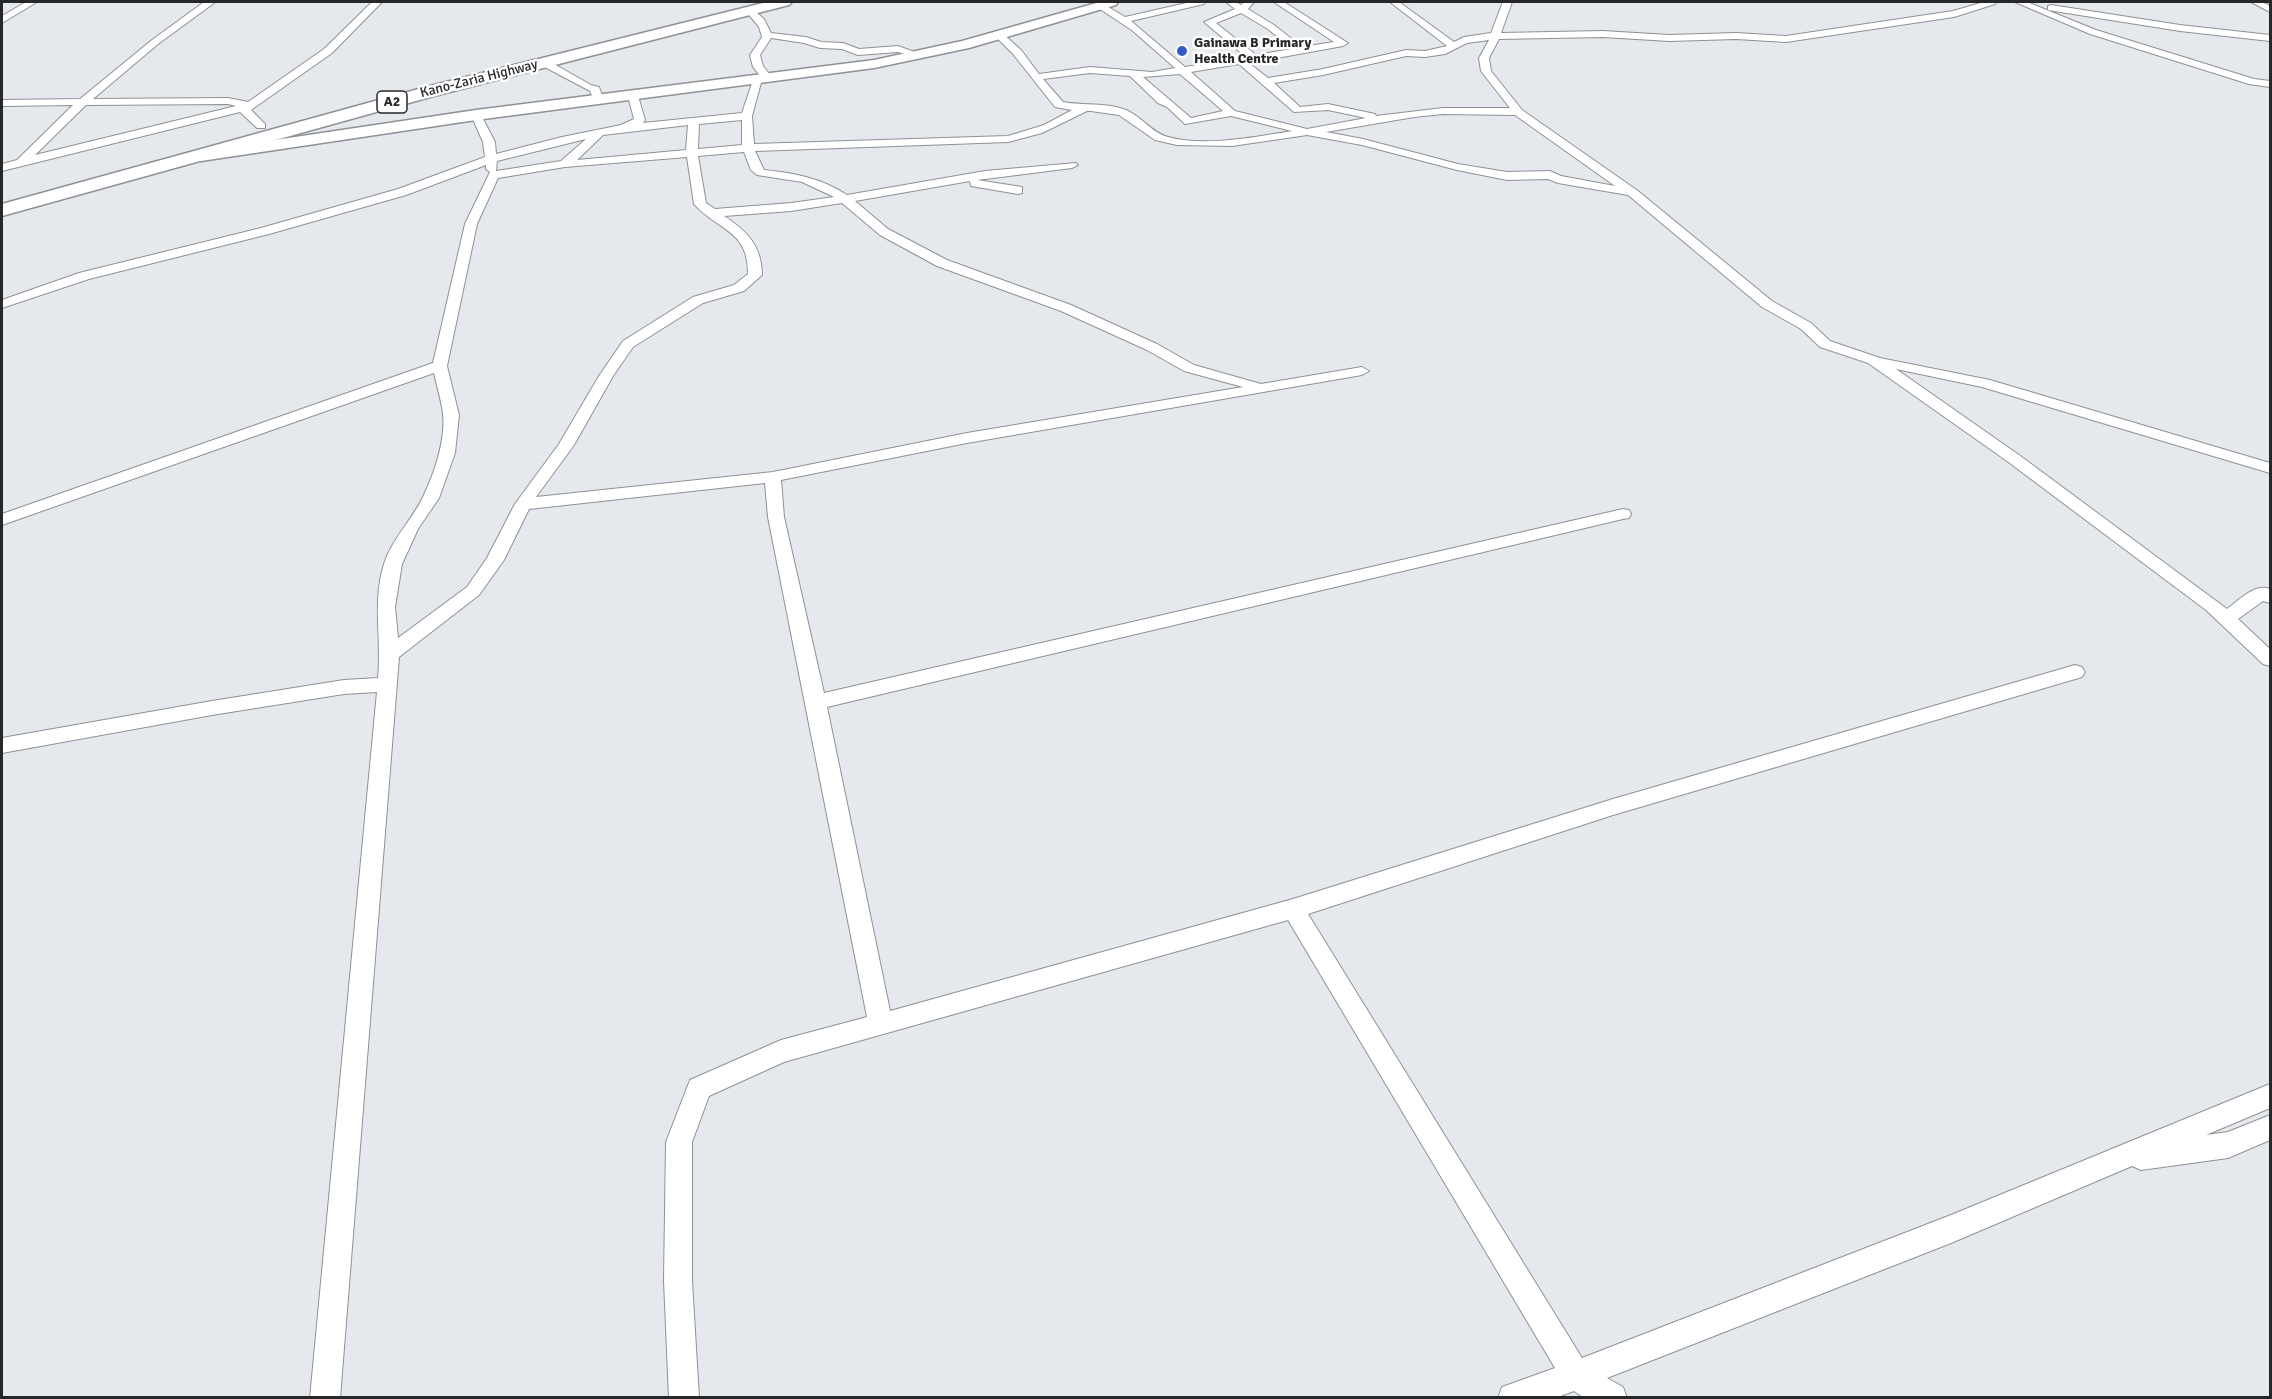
<!DOCTYPE html>
<style>
body{margin:0}
#map{position:relative;width:2272px;height:1399px;overflow:hidden;background:#e5e9ed;font-family:Signika,sans-serif}
canvas{display:block}
.frame{position:absolute;inset:0;border:3px solid #262729;pointer-events:none}
</style>
<div id="map">
<canvas width="2272" height="1399"></canvas>
<div class="frame"></div>
</div>
<script>
const c = document.querySelector('canvas').getContext('2d');
c.lineJoin = 'round';
function stroke(path, color, width, dash) { c.strokeStyle = color; c.lineWidth = width; c.lineCap = dash ? 'butt' : 'round'; c.setLineDash(dash || []); c.stroke(path); }
function fill(path, color) { c.fillStyle = color; c.fill(path, 'evenodd'); }
function drawText(font, color, halo, rows, align = 'center') {
  c.font = font + ' Signika,sans-serif'; c.lineWidth = 5; c.setLineDash([]); c.textBaseline = 'middle'; c.strokeStyle = halo; c.fillStyle = color; for (const [text, x, y, turn = 0] of rows) {
    c.save(); c.translate(x, y); c.rotate((+turn || 0) * Math.PI / 180); c.textAlign = isNaN(turn) ? turn : align; if (halo) c.strokeText(text, 0, 0); c.fillText(text, 0, 0); c.restore();
  }
}
const street = new Path2D(`
 M26,2H37L2,23V16Z
 M204,2L214,3L158,44L93,99L228,98L248,102L324,49L372,2H382L332,53L251,110L265,124V128H257L240,112L2,171V164L17,160L73,105L2,106V100L80,99L152,40ZM228,104L236,106L35,155L86,105Z
 M1100,2L1125,17L1191,2H1205L1204,4L1131,21L1185,67L1246,57L1204,22L1235,9L1226,2H1236L1241,5L1245,2H1254L1248,9L1274,25L1302,47L1334,42L1274,2H1284L1348,43L1343,46L1249,63L1268,78L1323,69L1406,50L1425,51L1447,46L1390,2H1399L1454,42L1464,37L1491,33L1503,2H1512L1501,33L1603,31L1669,35L1736,33L1786,36L1953,11L1984,2H1996L1995,4L1954,17L1786,42L1736,39L1669,41L1603,37L1499,39L1489,58L1491,71L1522,110L1638,191L1772,301L1811,323L1830,341L1880,358L1990,380L2270,463V473L1982,387L1896,369L2019,455L2227,609C2239,600 2255,583 2270,589V603L2263,601L2238,619L2270,649V666L2263,664L2206,610L2007,461L1868,363L1820,347L1801,329L1762,307L1628,195L1558,183L1548,179L1507,180L1457,170L1362,145L1307,135L1232,146L1177,145L1155,140L1119,115L1091,111H1087L1042,133L1008,142L755,151L764,170C794,173 821,178 847,195L985,171L1076,163L1078,165L1072,168L977,180L1022,187V193L1018,194L971,186L970,181L855,201L888,229L947,260L1071,305L1157,344L1194,365L1261,384L1362,367L1369,371L1362,375L967,443L781,480L784,517L824,693L1623,509L1629,510L1631,514L1629,518L1623,519L827,707L890,1011L1293,899L1613,799L2075,665L2082,667L2085,672L2082,677L1613,815L1308,914L1582,1358L1951,1215L2270,1084V1108L2206,1135L2228,1132L2270,1115V1140L2228,1158L2141,1170L2132,1166L1951,1243L1607,1378L1623,1387L1627,1398H1584L1574,1391L1555,1398H1498L1502,1387L1555,1368L1288,920L784,1062L709,1096L692,1142V1281L699,1398H669L664,1281L666,1142L690,1080L781,1040L867,1017L768,517L765,483L529,509L504,560L479,595L399,657L340,1398H310L377,692L344,694L212,715L2,753V738L212,701L344,680L378,678C382,640 372,601 384,564C392,539 412,520 423,497C434,474 446,440 443,413C441,400 437,386 434,373L2,525V514L433,363L465,224L490,172L486,169V165L406,195L269,234L89,279L2,308V300L79,273L261,228L398,189L485,157L483,142L471,115L472,113H480L481,115L495,142L496,154L562,137L621,125L634,119L628,96L633,93L638,96L645,120L643,123L742,113L753,80L762,78L753,67L750,55L762,37L759,27L745,10L750,7L764,19L771,33L806,37L821,42L843,43L859,49L898,46L923,55L918,58L898,52L858,55L842,49L820,48L804,43L771,38L760,55L763,66L773,79L768,82L762,79L752,116L754,144L1008,136L1044,125L1072,110L1055,107L1013,54L996,37V33H1002L1021,50L1039,74L1090,67L1152,72L1175,68L1133,31L1097,7V3ZM1241,13L1268,29L1292,49L1256,55L1216,23ZM1489,40L1479,58L1481,71L1510,108H1443L1376,116L1375,114L1328,104L1300,107L1274,83L1323,75L1406,56L1425,57L1445,54L1467,43ZM1239,64L1294,112L1328,110L1366,118L1307,129L1235,111L1191,72ZM1090,73L1130,76L1158,103L1167,107L1185,124L1231,116L1292,131C1256,137 1204,147 1168,137C1152,133 1142,117 1126,110C1106,102 1084,106 1063,102L1043,79ZM1180,74L1223,111L1191,118L1143,77ZM1443,114L1515,115L1615,186L1561,176L1550,171L1507,172L1458,164L1363,139L1326,132L1414,117ZM742,120V145L698,149L699,124ZM688,125L686,150L577,160L603,135ZM586,139L561,161L496,171L497,161ZM744,152L751,170L757,175L802,182L834,197L791,203L715,209L706,203L698,156ZM687,157L694,204C717,230 749,230 748,274L734,285L693,297L623,341L599,376L559,444L515,504L487,558L467,587L398,638L395,607L402,564L418,529L439,498L455,453L459,415L447,366L477,224L498,178L565,167ZM842,203L880,235L937,266L1061,311L1147,350L1184,371L1243,387L967,433L773,472L536,497L574,445L613,376L633,347L703,303L744,291L762,275C762,246 747,231 724,216L791,211Z
 M2015,2H2027L2096,30L2254,79L2270,81V87L2249,84L2090,34Z
 M2251,2H2262L2270,6V12Z
 M2051,5L2180,25L2270,35V41L2180,31L2048,10V6Z
 M539,60H547L591,85L599,87L604,101L603,103H595L590,91L539,64Z`);
const secondary = new Path2D(`
 M1100,2H1118L1116,5L969,48L874,68L476,120L201,161L193,156L201,151L476,110L874,60L962,41Z`);
const highway = new Path2D(`
 M767,2H792L789,5L434,96L2,216V204L422,88Z`);
const markers = [
 [1182,51,6,"#325aca"]
];
const farPoinames = [
 ["Gainawa B Primary",1194,43],
 ["Health Centre",1194,59]
];
const farStreetnames = [
 ["Kano-Zaria Highway",479,79,-14]
];
const shields = [
 [392,102,30]
];
const shieldNames = [
 ["A2",392,102]
];
stroke(street, '#8e9195', 2);
stroke(secondary, '#8e9195', 3);
stroke(highway, '#8e9195', 3);
fill(street, '#fff');
fill(secondary, '#fff');
fill(highway, '#fff');
for (const [x, y, r, color] of markers) { const dot = new Path2D(); dot.arc(x, y, r, 0, 2 * Math.PI); c.fillStyle = color; c.fill(dot); stroke(dot, '#fff', 2); }
drawText('bold 14px', '#262729', '#fff', farPoinames, 'left');
drawText('14px', '#262729', '#fff', farStreetnames);
for (const [x, y, w] of shields) { const box = new Path2D(); box.roundRect(x - w / 2, y - 11, w, 22, 4.5); c.fillStyle = '#fff'; c.fill(box); stroke(box, '#262729', 1.5); }
drawText('bold 14px', '#262729', null, shieldNames);
</script>
